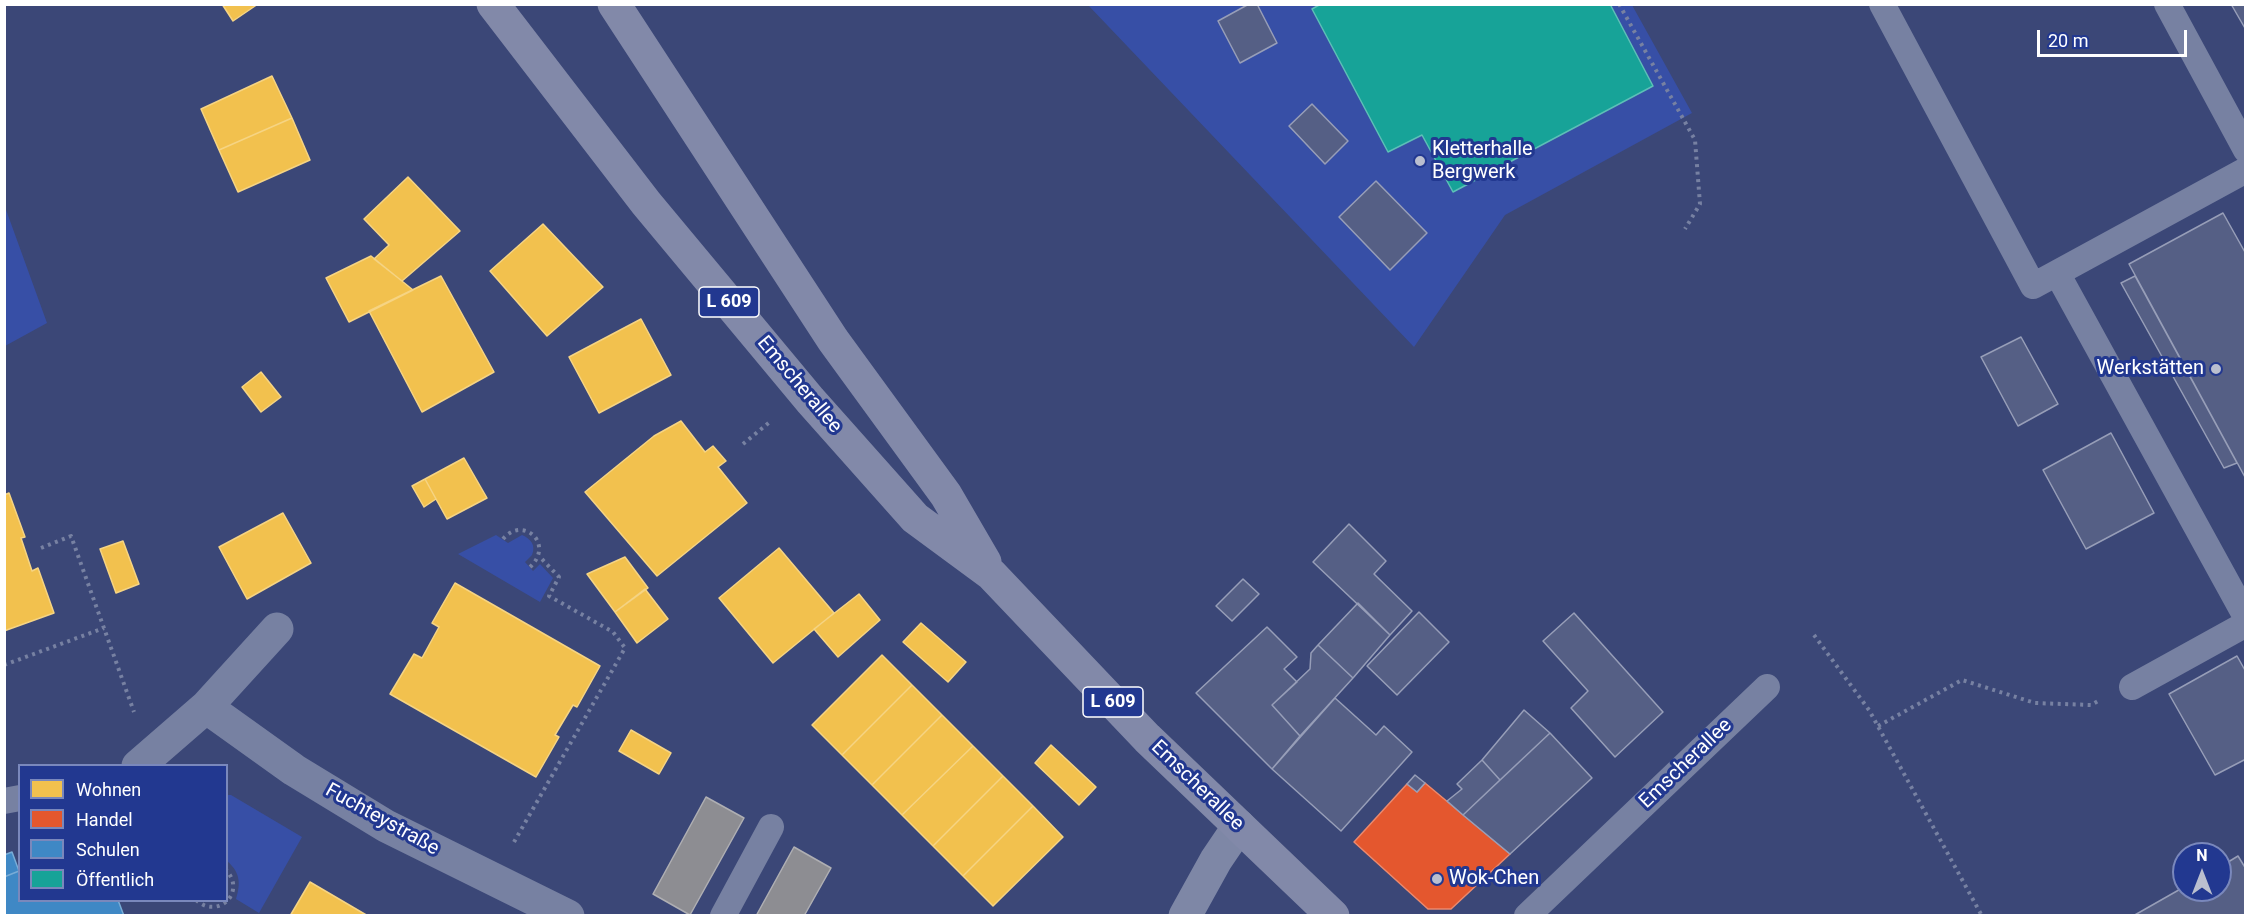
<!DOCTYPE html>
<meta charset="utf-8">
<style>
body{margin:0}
#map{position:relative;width:2250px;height:920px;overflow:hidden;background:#3b4777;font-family:Roboto,sans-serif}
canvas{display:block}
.frame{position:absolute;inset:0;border:6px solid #fff;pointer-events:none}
.legend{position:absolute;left:18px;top:764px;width:210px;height:138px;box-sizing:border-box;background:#223890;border:2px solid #7a88bc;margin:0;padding:8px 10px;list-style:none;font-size:18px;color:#fff}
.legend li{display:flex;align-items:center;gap:12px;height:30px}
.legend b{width:30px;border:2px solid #7a88bc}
.north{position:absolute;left:2172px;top:842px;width:60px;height:60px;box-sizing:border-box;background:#223890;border:2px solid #7a88bc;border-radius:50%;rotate:0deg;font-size:16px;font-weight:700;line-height:24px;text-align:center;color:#fff}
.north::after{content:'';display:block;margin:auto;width:21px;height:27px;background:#babfcf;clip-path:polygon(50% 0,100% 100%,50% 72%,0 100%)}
.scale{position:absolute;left:2037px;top:30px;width:150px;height:27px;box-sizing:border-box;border:3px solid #fff;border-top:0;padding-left:8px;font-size:18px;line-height:21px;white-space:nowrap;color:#fff;-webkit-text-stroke:4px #223890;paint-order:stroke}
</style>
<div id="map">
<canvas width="2250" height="920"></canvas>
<div class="frame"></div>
<ul class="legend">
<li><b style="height:16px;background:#f2c14e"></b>Wohnen</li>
<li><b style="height:16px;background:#e4572e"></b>Handel</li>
<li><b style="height:16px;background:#3f88c5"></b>Schulen</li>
<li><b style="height:16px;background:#17a398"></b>Öffentlich</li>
</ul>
<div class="north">N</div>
<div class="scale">20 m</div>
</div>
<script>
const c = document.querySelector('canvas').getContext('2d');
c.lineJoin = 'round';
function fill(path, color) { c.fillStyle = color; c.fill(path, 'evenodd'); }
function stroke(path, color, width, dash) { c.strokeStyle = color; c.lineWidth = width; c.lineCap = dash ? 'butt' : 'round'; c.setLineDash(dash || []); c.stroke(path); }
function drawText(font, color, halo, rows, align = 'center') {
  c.font = font + ' Roboto,sans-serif'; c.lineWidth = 6; c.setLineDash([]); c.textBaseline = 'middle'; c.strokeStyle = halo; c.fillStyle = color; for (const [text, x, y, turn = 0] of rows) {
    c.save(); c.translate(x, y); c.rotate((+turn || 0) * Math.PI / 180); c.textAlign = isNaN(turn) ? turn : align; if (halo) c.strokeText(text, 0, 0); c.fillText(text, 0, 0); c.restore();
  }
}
const green = new Path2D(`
 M1088,5H1632L1692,113L1505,215L1414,347Z
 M5,207L47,323L5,346H4Z
 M496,535L508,543L522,535C531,539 536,545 532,555L525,562L533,571L540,564L553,578L540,602L458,554Z
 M227,795H231L302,837L259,913L236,899C241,883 240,872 227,861Z`);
const homes = new Path2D(`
 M222,4H258L233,21Z
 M272,76L292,118L219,150L201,109Z
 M292,118L310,160L238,192L219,150Z
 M408,177L460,231L402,281L374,259L389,245L364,219Z
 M543,224L603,287L547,336L490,271Z
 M371,256L413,290L349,322L326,278Z
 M441,276L494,372L422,412L369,311Z
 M641,319L671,375L599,413L569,357Z
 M261,372L281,397L261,412L242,387Z
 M681,421L705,452L713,446L726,461L718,467L747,503L657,576L585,492L654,436Z
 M464,458L487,498L447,519L425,479Z
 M425,479L436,499L424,507L412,486Z
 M9,493L25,537L21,538L32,571L38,568L54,613L4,631V495Z
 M283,513L311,563L247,599L219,547Z
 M123,541L139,584L116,593L100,549Z
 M779,548L834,613L773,663L719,598Z
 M625,557L648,588L615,612L587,574Z
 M455,583L600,666L577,707L573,705L555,735L559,737L536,777L390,694L414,654L422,658L439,627L432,623Z
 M645,589L668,619L637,643L615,612Z
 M859,594L880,620L838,657L814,629Z
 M921,623L966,662L948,682L903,642Z
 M882,655L912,685L842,755L812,725Z
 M912,685L942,715L872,785L842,755Z
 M942,715L973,746L902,815L872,785Z
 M631,730L671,753L659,774L619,751Z
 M1051,745L1096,787L1079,805L1035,763Z
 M973,746L1003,776L933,846L902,815Z
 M1003,776L1033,806L963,876L933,846Z
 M1033,806L1063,837L993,906L963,876Z
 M310,882L368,916H290Z`);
const shops = new Path2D(`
 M1425,783L1510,854L1451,909H1428L1354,842L1407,784L1417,792Z`);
const schools = new Path2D(`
 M12,852L19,871L4,877V855Z
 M19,871L20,900H118L124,916H4V877Z`);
const public = new Path2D(`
 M1321,4H1610L1653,86L1453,192L1422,135L1388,152L1312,9Z`);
const industry = new Path2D(`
 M706,797L744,818L690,915L653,894Z
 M794,847L831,868L804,916H756Z`);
const building = new Path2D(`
 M1249,4H1257L1277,43L1240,63L1218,21Z
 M2231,4H2246V30Z
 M1312,104L1348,141L1325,164L1289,126Z
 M1376,181L1427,233L1390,270L1339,217Z
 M2223,213L2246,254V479L2129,264Z
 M2135,276L2237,463L2224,468L2121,283Z
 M2021,337L2058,404L2018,426L1981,357Z
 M2111,433L2154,513L2086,549L2043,470Z
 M1349,524L1386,561L1374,574L1412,611L1390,635L1313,562Z
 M1243,579L1259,594L1232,621L1216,606Z
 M1358,603L1390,635L1353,678L1318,645Z
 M1419,612L1449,642L1397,695L1367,666Z
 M1574,613L1663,712L1615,757L1571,708L1588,691L1543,641Z
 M1267,627L1297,657L1284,669L1297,682L1272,705L1300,736L1272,769L1196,693Z
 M1318,645L1353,678L1300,736L1272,705L1310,669L1311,653Z
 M2237,656L2246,672V759L2215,775L2169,694Z
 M1335,698L1376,735L1384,726L1412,752L1341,831L1272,769Z
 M1524,710L1550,733L1500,780L1482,760Z
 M1550,733L1592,778L1510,854L1463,815Z
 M1482,760L1500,780L1463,815L1447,801L1462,789L1457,784Z
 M1415,775L1425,783L1417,792L1407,784Z
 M2238,856L2246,869V916H2133L2184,887V890H2220V867Z`);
const path = new Path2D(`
 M1619,4L1695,140L1700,204L1685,229
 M743,444L771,421
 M503,539C523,515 555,544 530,567
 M41,548L71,536L134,712
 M1814,635L1869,710L1982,916
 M4,665L104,628
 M1878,726L1962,680L2035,703L2091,705L2098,701
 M514,842L625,648L613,632L549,596L559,577L539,556
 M196,900C218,920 247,892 226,870`);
const lane = new Path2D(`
 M1882,4L2033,286L2057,273
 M2167,4L2246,150
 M2246,170L2057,273L2246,617
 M2132,687L2246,624
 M4,801L20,798
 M723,916L771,827
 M1527,916L1767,687`);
const street = new Path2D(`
 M277,629L206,707L294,770L386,826L568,916
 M138,766L206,707`);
const secondary = new Path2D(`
 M1185,916L1216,860L1239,826`);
const primary = new Path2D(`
 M493,4L646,203L810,400L915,518L991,574L1147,738L1333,916
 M614,4L833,340L946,495L985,562`);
const markers = [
 [1420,161,6,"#babfcf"],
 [2216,369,6,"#babfcf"],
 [1437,879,6,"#babfcf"]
];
const shields = [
 [729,302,60],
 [1113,702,60]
];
const shieldNames = [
 ["L 609",729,302],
 ["L 609",1113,702]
];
const poiNames = [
 ["Kletterhalle",1432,150],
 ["Bergwerk",1432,173],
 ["Werkstätten",2204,369,"right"],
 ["Wok-Chen",1449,879]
];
const streetNames = [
 ["Emscherallee",799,385,50],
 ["Emscherallee",1686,764,-44],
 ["Emscherallee",1197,786,44],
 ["Fuchteystraße",382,820,29]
];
fill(green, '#374fa6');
fill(homes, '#f2c14e');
stroke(homes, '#f6d483', 1.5);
fill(shops, '#e4572e');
stroke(shops, '#ec896d', 1.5);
fill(schools, '#3f88c5');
stroke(schools, '#79acd6', 1.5);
fill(public, '#17a398');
stroke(public, '#5dbfb7', 1.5);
fill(industry, '#8d8d92');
stroke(industry, '#afafb3', 1.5);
fill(building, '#555f85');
stroke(building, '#979eb8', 1.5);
stroke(path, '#7781a2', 4, [3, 4.5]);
stroke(lane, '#7781a2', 26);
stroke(street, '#7781a2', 33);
stroke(secondary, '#7e87a6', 33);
stroke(primary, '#8289a9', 33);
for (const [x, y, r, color] of markers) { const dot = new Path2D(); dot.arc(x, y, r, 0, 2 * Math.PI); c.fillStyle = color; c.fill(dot); stroke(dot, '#223890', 2); }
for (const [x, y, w] of shields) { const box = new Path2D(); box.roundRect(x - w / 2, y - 15, w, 30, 4.5); c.fillStyle = '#223890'; c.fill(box); stroke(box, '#fff', 1.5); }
drawText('bold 18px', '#fff', null, shieldNames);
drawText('20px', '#fff', '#223890', poiNames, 'left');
drawText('20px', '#fff', '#223890', streetNames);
</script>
